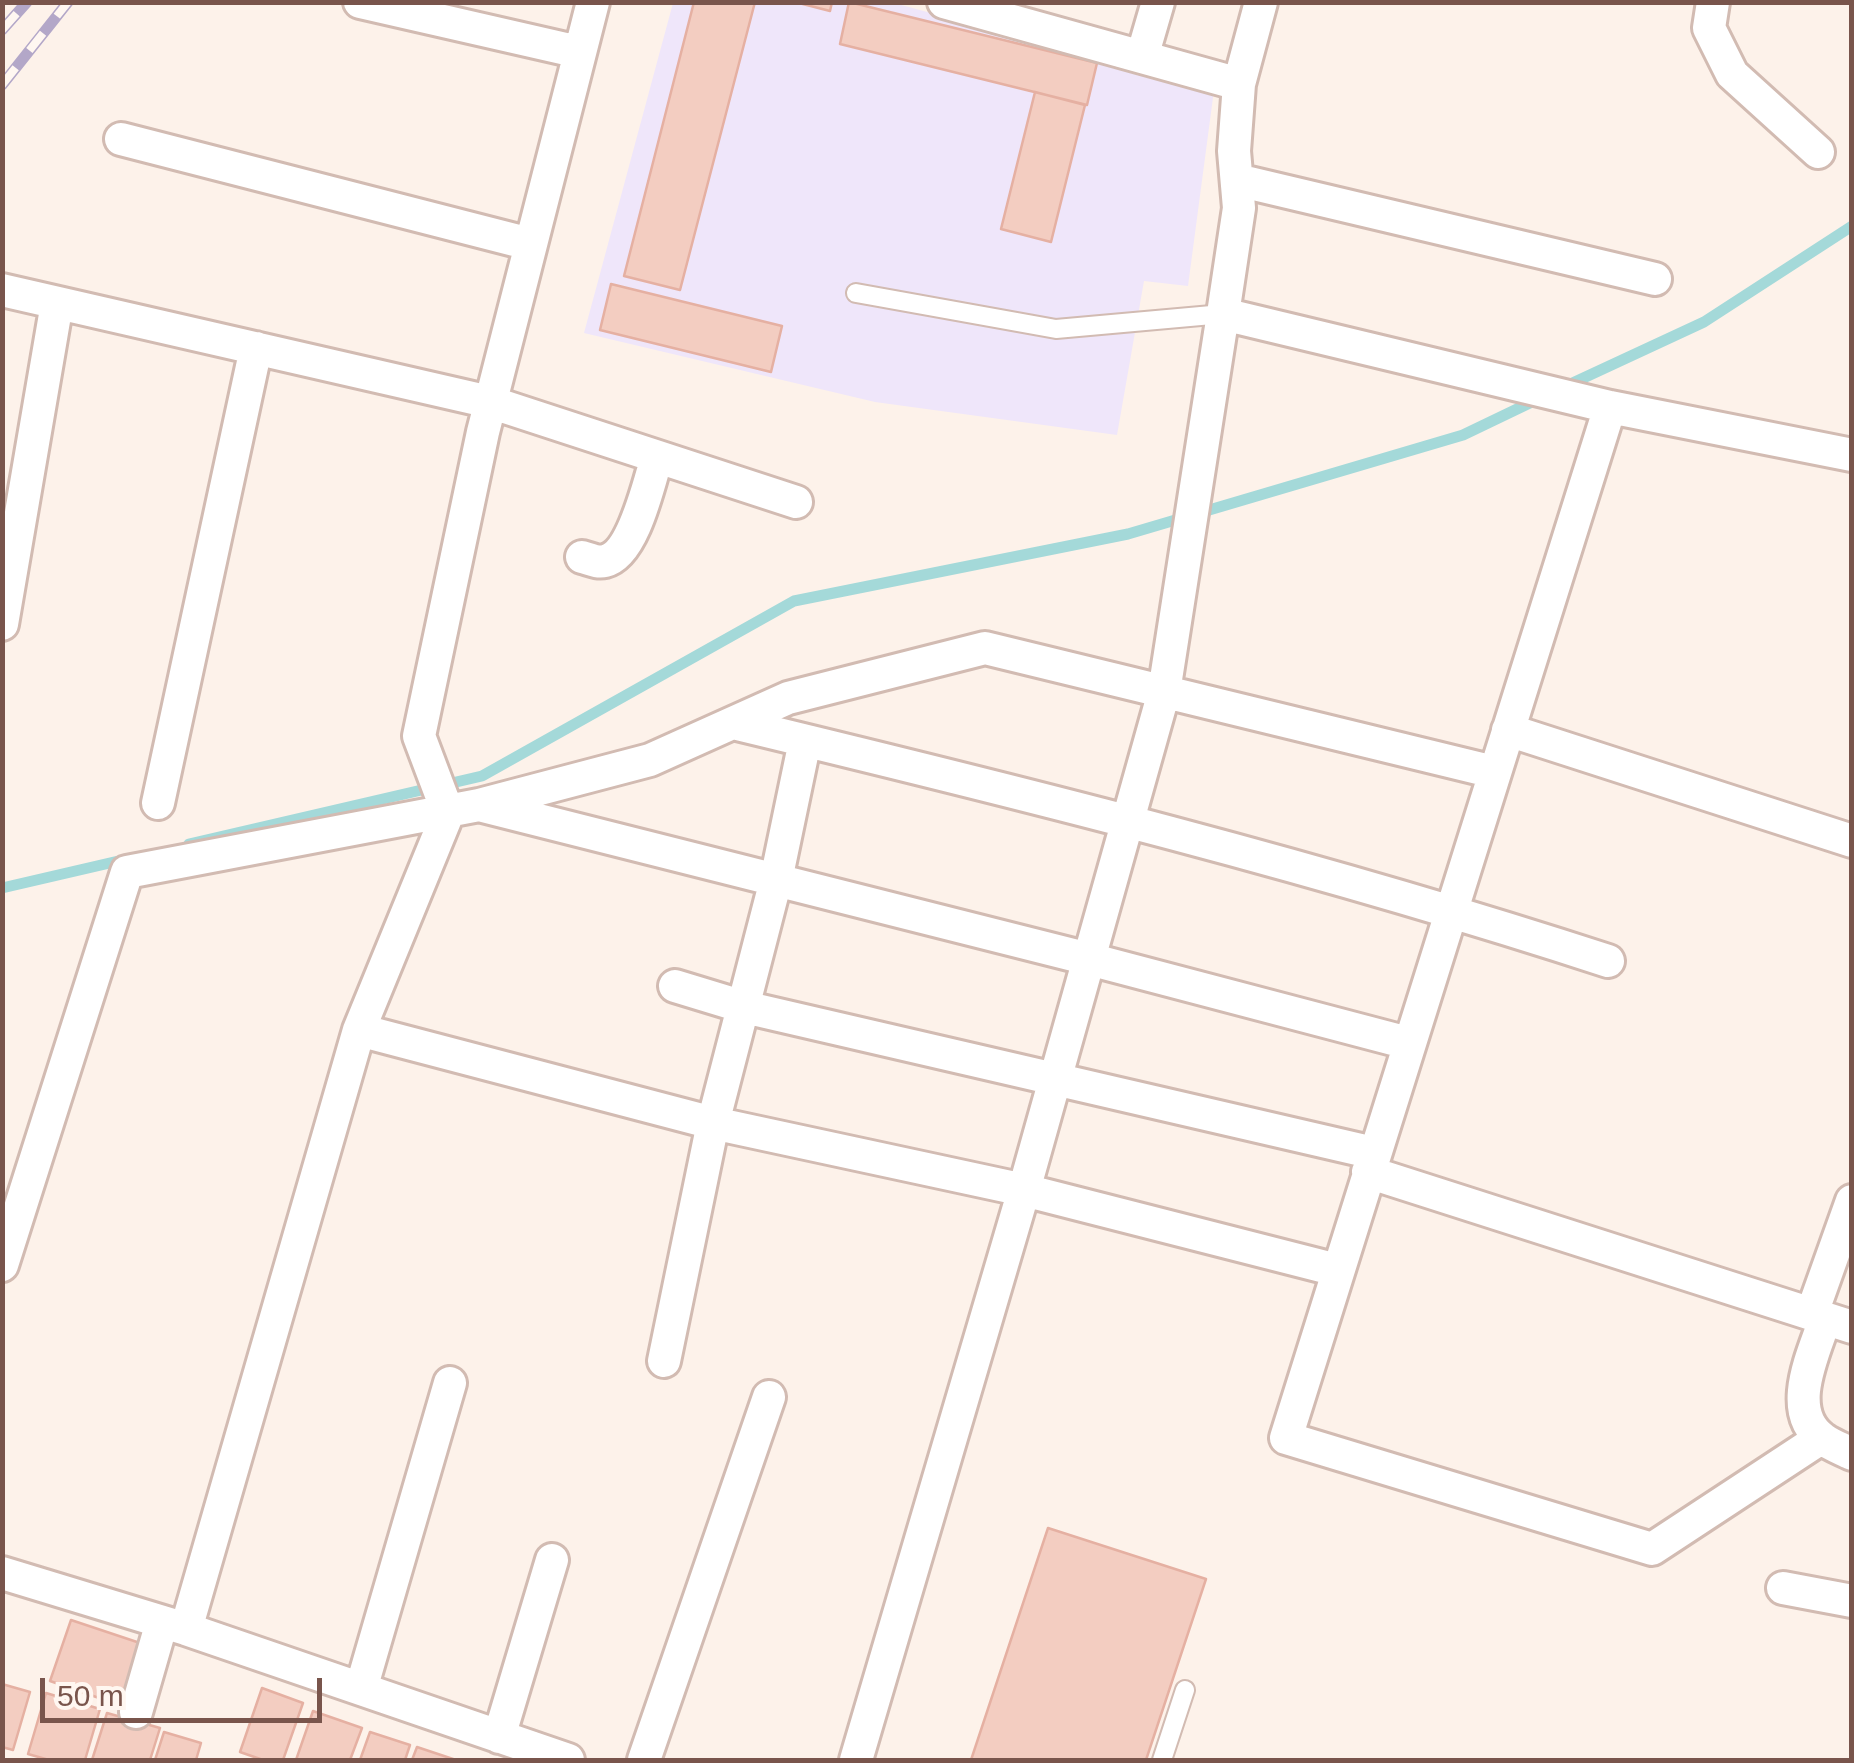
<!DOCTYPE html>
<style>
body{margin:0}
#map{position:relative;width:1854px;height:1763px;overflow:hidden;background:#fdf2ea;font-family:Arial,sans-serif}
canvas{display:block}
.frame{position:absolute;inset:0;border:5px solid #79554c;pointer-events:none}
.scale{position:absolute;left:40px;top:1678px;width:282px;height:45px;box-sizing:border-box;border:5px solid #79554c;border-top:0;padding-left:12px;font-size:30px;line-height:35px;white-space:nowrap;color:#79554c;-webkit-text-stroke:8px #fff7f1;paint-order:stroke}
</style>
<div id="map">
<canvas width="1854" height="1763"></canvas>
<div class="frame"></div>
<div class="scale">50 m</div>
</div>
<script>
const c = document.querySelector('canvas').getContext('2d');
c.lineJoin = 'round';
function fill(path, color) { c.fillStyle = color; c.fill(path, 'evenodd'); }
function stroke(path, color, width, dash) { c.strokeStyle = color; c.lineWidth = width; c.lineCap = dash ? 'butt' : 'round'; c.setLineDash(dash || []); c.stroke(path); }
const education = new Path2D(`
 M673,3H894L1214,90L1188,286L1144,281L1117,435L875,402L584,333Z`);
const stream = new Path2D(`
 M1564,387L1704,322L1852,226
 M189,844L482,776L794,601L1128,534L1463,435L1538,399
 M2,888L127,859`);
const building = new Path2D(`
 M694,2H755L680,290L624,276Z
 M795,2H832L830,11Z
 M849,2L1097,63L1087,105L840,44Z
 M1035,92L1085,105L1051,242L1001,229Z
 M611,284L782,326L771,372L600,330Z
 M1048,1528L1206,1579L1146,1760H971Z
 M71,1620L146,1645L125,1707L50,1681Z
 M2,1684L30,1692L13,1750L2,1747Z
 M262,1688L303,1703L283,1760H263L240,1752Z
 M46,1693L100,1709L85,1760H49L28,1754Z
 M313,1711L362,1728L350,1760H296Z
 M107,1713L160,1728L150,1760H92Z
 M164,1732L201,1743L196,1760H155Z
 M370,1732L410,1745L405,1760H360Z
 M417,1747L456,1760H412Z`);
const service = new Path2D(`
 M856,293L1056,329L1223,314
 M1162,1760L1185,1690`);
const minor = new Path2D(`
 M360,2L579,52
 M944,2L1239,84L1261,2
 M1713,2L1709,28L1732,74L1818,152
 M1142,57L1158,2
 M121,139L530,244
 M1237,180L1655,279
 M2,290L490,402L796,502
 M1223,314L1239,208L1234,151L1239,84
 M1610,407L1286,1438L1652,1549L1821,1438
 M582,557C590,559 597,563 605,561C634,554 649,482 657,457
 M2,624L57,303
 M733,723C1027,794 1320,867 1608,961
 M1508,730L1852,841
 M158,803L256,348
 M483,806L1089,959L1408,1043
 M675,986L744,1007L1374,1153
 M359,1030L713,1123L1024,1190L1337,1270
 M1368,1172L1852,1327
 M2,1265L127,872L479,805L650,760L788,698L985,648L1494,772
 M1812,1313L1852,1201
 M1825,1319C1814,1353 1784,1412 1823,1439C1831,1445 1842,1449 1852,1454
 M664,1361L713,1123L776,880L805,741
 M2,1573L186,1629L568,1760
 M1783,1588L1852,1601
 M186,1629L359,1030L448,813L419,736L483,432L593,2
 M361,1689L450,1383
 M136,1712L162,1622
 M499,1737L552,1560
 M644,1760L769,1397
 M856,1760L1024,1190L1164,692L1223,314L1610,407L1852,455`);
const rail = new Path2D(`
 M2,30L27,2
 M2,85L68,2`);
fill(education, '#efe6fa');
stroke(stream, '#a4d9d9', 11);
fill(building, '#f3cdc1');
stroke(building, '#e5b0a2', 2.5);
stroke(service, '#d2bbb2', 22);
stroke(minor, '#d2bbb2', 38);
stroke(service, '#fff', 18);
stroke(minor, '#fff', 32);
stroke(rail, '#b3a7c8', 11);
stroke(rail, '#fff7f1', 8, [22]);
</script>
